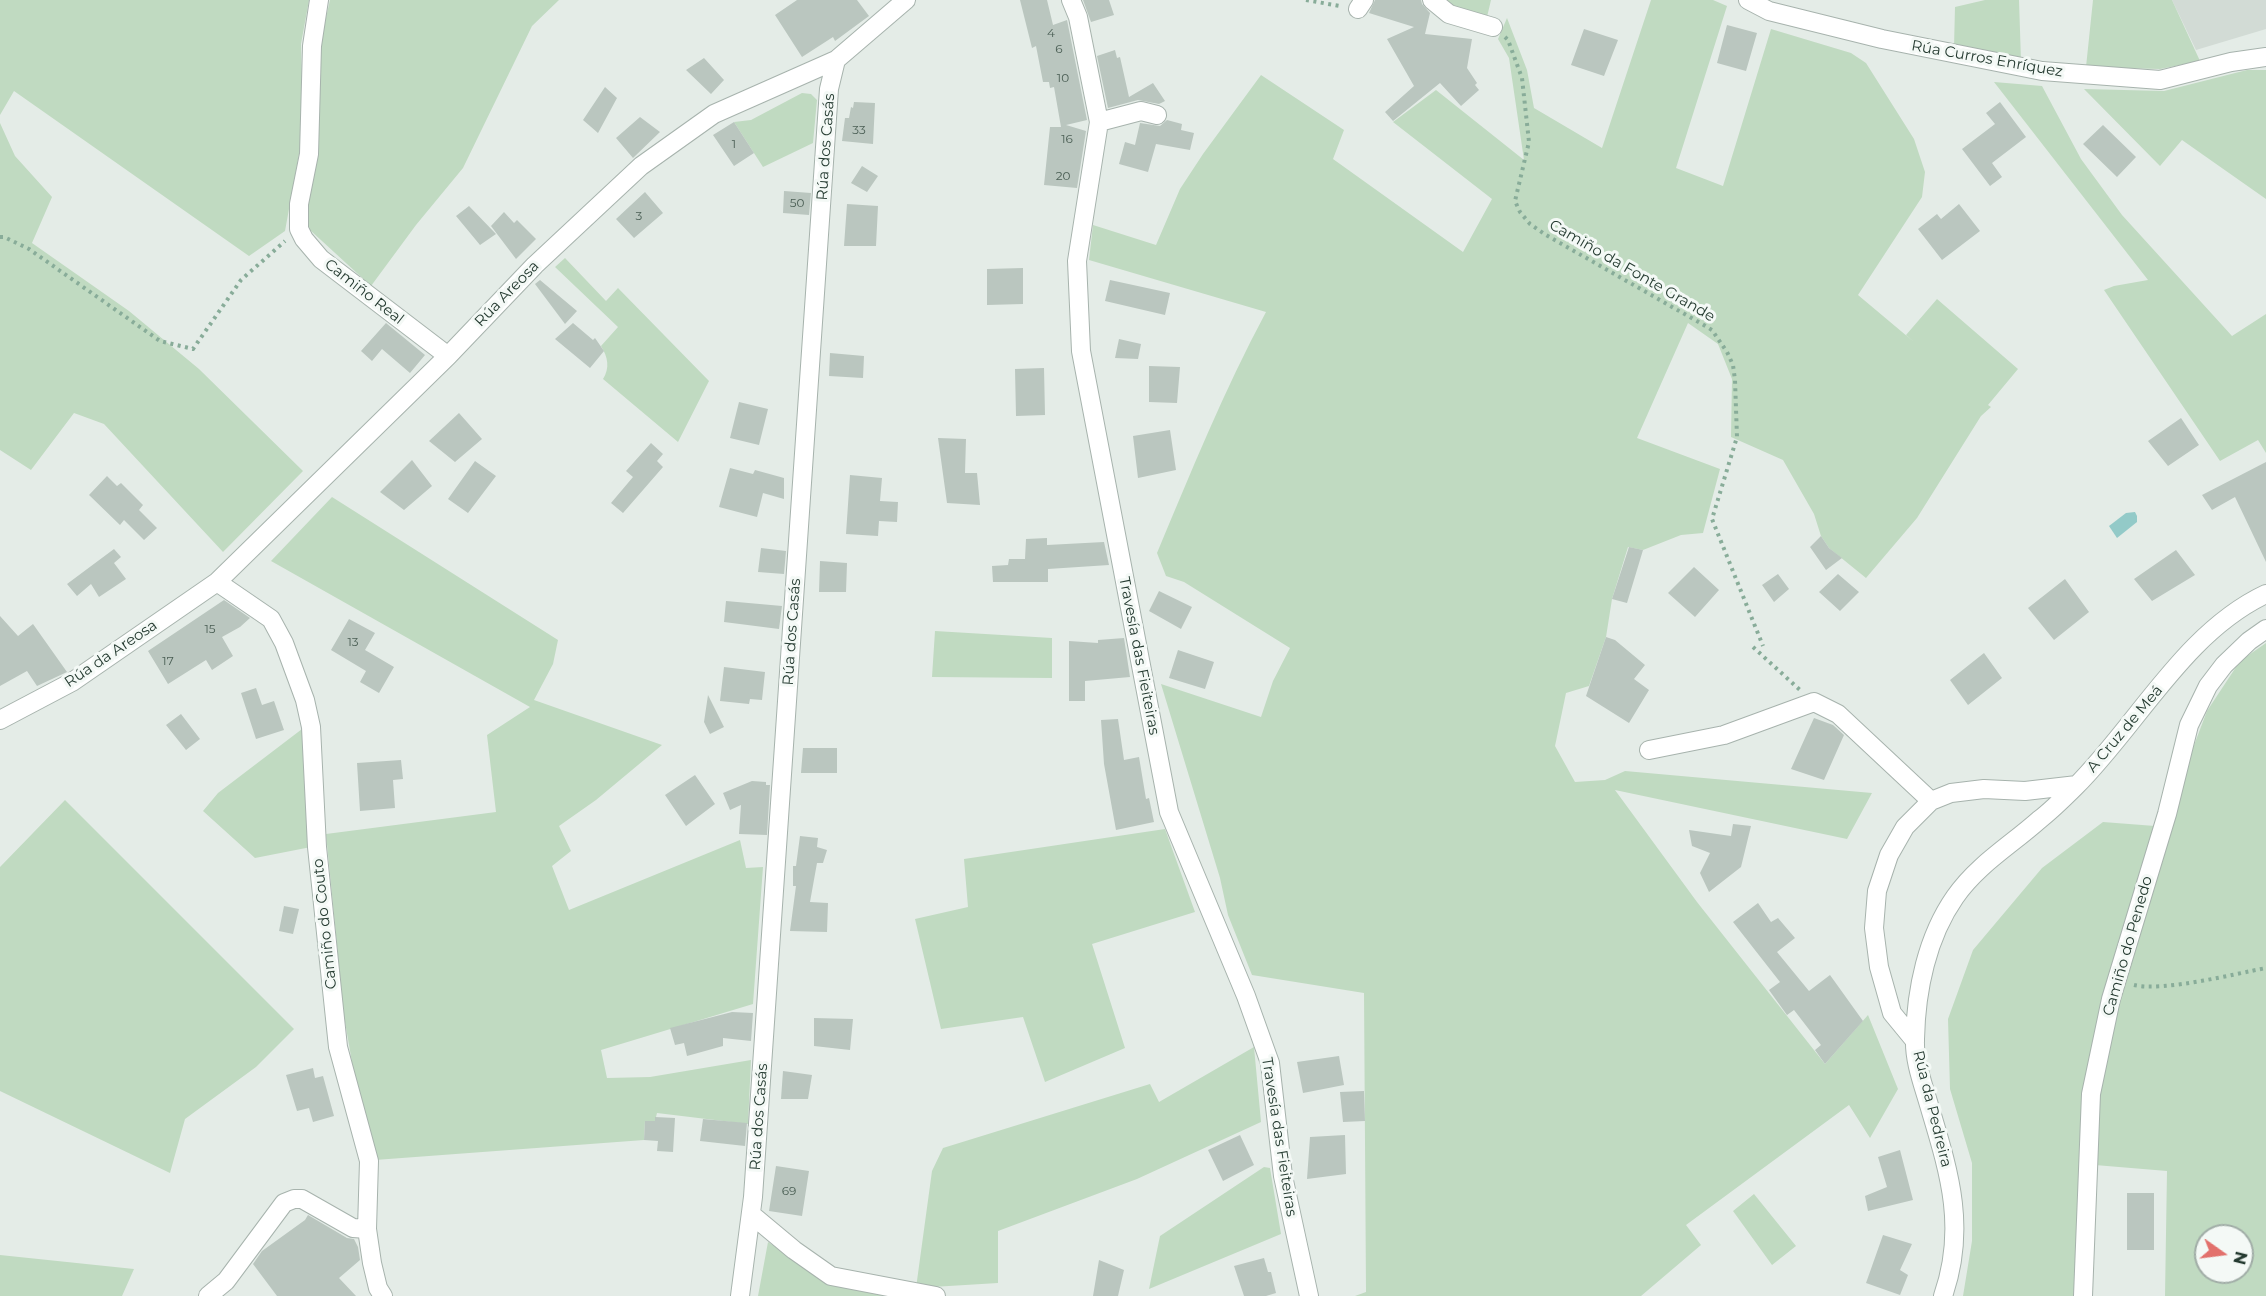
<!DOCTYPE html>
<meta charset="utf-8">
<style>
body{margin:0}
#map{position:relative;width:2266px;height:1296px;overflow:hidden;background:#e4ece7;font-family:Montserrat,sans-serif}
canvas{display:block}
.north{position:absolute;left:2194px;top:1224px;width:60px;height:60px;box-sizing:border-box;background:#f4f9f6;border:2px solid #a1ada7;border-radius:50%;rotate:104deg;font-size:16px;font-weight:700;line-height:24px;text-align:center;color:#253b31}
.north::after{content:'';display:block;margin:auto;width:21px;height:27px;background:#e2716c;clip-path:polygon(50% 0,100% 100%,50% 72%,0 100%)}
</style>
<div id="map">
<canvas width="2266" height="1296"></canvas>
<div class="north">N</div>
</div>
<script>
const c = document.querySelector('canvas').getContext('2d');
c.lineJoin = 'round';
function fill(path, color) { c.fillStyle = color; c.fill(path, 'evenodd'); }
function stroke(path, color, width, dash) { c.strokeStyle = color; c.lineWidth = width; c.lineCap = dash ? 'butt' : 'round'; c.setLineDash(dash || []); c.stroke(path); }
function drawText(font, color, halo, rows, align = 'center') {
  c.font = font + ' Montserrat,sans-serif'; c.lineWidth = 6; c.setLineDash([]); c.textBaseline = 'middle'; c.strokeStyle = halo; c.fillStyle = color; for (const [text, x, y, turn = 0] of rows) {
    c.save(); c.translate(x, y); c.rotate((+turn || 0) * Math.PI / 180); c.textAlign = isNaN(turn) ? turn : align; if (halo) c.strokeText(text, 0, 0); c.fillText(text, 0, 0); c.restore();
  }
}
const built = new Path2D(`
 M2172,0H2266V29L2196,50Z`);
const green = new Path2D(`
 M0,0H309L301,44L303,132L285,231L249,256L14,91L0,115Z
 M330,0H559L532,26L463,168L416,225L371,286L310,230L307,219L318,53Z
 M1442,0H1491L1487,17L1455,11Z
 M1651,0H1713L1727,6L1676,168L1723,186L1771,29L1851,53L1866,63L1914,139L1925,172L1922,197L1858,295L1914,342L1906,335L1937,299L2018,369L1988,405L1991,407L1981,416L1917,518L1866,578L1829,548L1821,536L1814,514L1783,460L1731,437L1732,379L1718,344L1688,323L1637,438L1720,469L1703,533L1681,535L1643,550L1628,547L1612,599L1606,637L1589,686L1566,693L1555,746L1575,782L1605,780L1625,771L1872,793L1847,839L1615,790L1697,902L1825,1064L1868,1015L1898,1089L1870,1138L1849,1105L1686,1225L1701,1245L1641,1296H1355L1366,1292L1364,993L1252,975L1228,915L1220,878L1161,684L1261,717L1273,681L1290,648L1184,582L1166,576L1157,553C1191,472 1224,390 1266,312L1089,260L1093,225L1156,245L1180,189L1203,154L1261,75L1344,130L1333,159L1463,252L1492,199L1393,122L1436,90L1524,160L1509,58L1498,39L1507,18L1527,70L1534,108L1602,148Z
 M1985,0H2019L2021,61L1954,47L1955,7Z
 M2093,0H2172L2200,61L2160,69L2086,67Z
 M2247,70H2266V199L2182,140L2160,166L2084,89L2164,91Z
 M1994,82L2042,86L2081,159L2122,215L2232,336L2266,314V453L2258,440L2220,461L2104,290L2114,286L2148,280Z
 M802,93L811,94L817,100L813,143L763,167L734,122L751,120Z
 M0,123L15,156L52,197L32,243L129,311L199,369L303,471L223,552L104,424L74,413L31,470L0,450Z
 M565,258L606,301L618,288L709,381L678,442L603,379C610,368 608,357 601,346L618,327L555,267Z
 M332,497L558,640L553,664L534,700L662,745L596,800L559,826L571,851L552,866L569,910L740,840L746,868L763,867L753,1004L601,1050L607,1078L650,1077L751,1060L748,1124L657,1113L655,1121H645L644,1140L375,1160L358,1097L344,1016L326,834L496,812L487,735L530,707L271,561Z
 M935,631L1052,638V678L932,677Z
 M2266,643V1296H2165L2167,1171L2095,1165L2099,1088L2110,1035L2188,761L2207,711L2240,661ZM2206,1236H2242V1272H2206Z
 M306,726L311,847L255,858L203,811L218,793Z
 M65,800L294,1029L256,1067L185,1119L170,1173L0,1091V867Z
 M2103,822L2155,826L2126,926L2083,1087L2079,1159L2077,1296H1963L1972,1241V1163L1950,1089L1948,1019L1973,950L2042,868Z
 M1165,829L1195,912L1092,944L1125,1048L1045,1082L1023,1017L941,1029L915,919L968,907L964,859Z
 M1254,1047L1261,1122L1137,1179L998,1231V1283L916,1288L932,1171L943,1148L1150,1084L1159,1102Z
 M1264,1167L1270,1168L1281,1234L1149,1289L1160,1236Z
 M1754,1194L1796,1246L1772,1265L1733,1211Z
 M768,1242L831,1283L899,1296H758Z
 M0,1255L134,1269L122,1296H0Z`);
const water = new Path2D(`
 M2135,512L2137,516V522L2117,538L2109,526L2126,513Z`);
const building = new Path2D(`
 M797,0H857L869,16L835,41L833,37L802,57L775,15Z
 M1020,0H1047L1053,25L1067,20L1087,120L1066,125L1086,131L1077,188L1044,185L1050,127H1061L1054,87L1050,88L1049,82H1043L1036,46L1032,48Z
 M1083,0H1109L1114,15L1091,22Z
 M1375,0H1421L1422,4L1430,13L1425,34L1472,39L1467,68L1477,83L1475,85L1479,90L1461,106L1440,83L1393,121L1385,112L1414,86L1387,39L1414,27L1369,13Z
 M1727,25L1757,33L1746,71L1717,63Z
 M1584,29L1618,40L1604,76L1571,65Z
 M1115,50L1117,58L1120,57L1129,97L1153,83L1165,101L1159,104L1138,100L1108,108L1097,56Z
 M704,58L724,80L711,94L686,70Z
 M605,87L617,98L598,133L583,120Z
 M854,102L875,103L873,144L842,141L845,118H849L851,107L853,108Z
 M2000,102L2026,137L1992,163L2002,177L1990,186L1962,149L1995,124L1986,113Z
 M640,117L660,132L633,158L616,138Z
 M1167,120L1182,124L1181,130L1194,133L1190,150L1156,144L1148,172L1119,164L1125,142L1135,145L1140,123L1160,126Z
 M734,122L754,153L734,166L713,135Z
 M2103,125L2136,157L2117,177L2083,144Z
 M862,166L878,176L867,192L851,183Z
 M784,191L811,193L809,215L783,213Z
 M645,192L663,213L634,238L616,219Z
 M847,204L878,206L876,246H844Z
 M1959,204L1980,231L1942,260L1918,229L1937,214L1941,219Z
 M469,206L496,234L480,245L456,216Z
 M504,212L514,223L517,220L536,239L516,259L491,226Z
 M1023,268V304L987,305V269Z
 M540,280L577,311L565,324L535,284Z
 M1110,280L1170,293L1165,315L1105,301Z
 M386,323L425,355L410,373L382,349L372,361L361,351Z
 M573,323L593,340L595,338L604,351L590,368L555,339Z
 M1119,339L1141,344L1138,359L1115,358Z
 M830,353L864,356L863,378L829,376Z
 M1149,366L1180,367L1177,403L1149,402Z
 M1044,368L1045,415L1016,416L1015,369Z
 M739,402L768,409L759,445L730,438Z
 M459,413L482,439L455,462L429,441Z
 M2181,418L2199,445L2168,466L2148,441Z
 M1170,430L1176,470L1138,478L1133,436Z
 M938,438L966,439L965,473H977L980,505L947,503Z
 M651,443L663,454L657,461L663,467L623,513L611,503L633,477L626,471Z
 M412,460L432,486L404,510L380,492Z
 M475,461L496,476L468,513L448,499Z
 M2266,462V562L2235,497L2212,510L2202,495Z
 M730,468L753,474L755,470L784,478V499L763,493L757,517L719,507Z
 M850,475L882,478L880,501L898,502L897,522L879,521L878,536L846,534Z
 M107,476L117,486L121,483L143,505L139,510L157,528L144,540L124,520L120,525L89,495Z
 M1821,536L1829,548L1842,558L1826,570L1810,547Z
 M1047,538V545L1104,542L1109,565L1048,569V582H993L992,566L1008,565L1009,559H1025L1026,539Z
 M1629,547L1643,550L1627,603L1612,599Z
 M761,548L786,551L784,574L758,572Z
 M114,549L121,557L114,563L126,579L99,597L91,584L77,596L67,584Z
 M2176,550L2195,575L2152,601L2134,579Z
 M820,561L847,563L846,592H819Z
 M1694,567L1719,590L1695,617L1668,593Z
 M1778,574L1789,589L1774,602L1762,585Z
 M1838,574L1859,592L1840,611L1819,592Z
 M2065,579L2089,612L2054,640L2028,608Z
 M1159,591L1192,607L1181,629L1149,611Z
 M224,600L250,618L240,627L222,637L233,656L212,670L206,660L168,684L148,651Z
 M726,601L782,606L779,629L724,622Z
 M0,616L18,636L33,624L67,672L37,686L27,671L0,686Z
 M349,619L375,633L365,650L394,667L379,693L360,682L366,671L331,650Z
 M1606,637L1615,640L1645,665L1634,679L1649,690L1629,723L1586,696Z
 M1124,638L1130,677L1085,681V701H1069V641L1098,643V640Z
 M1178,650L1214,662L1205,689L1169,678Z
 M1984,653L2002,678L1968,705L1950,680Z
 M724,667L765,672L762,700L750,699L749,704L720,701Z
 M256,688L262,705L274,701L284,730L256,739L241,693Z
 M708,695L724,727L710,734L704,722Z
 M181,714L200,739L186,750L166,725Z
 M1814,718L1833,725L1844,735L1824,780L1791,769Z
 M1118,719L1124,760L1139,757L1146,799L1149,798L1154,822L1116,830L1104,764L1101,720Z
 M803,748H837V773H801Z
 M401,760L403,779L393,780L395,808L360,811L357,763Z
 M695,775L715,804L686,826L665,795Z
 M752,781L766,782V785H770L767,835L739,834L741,805L730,810L723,793Z
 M1733,824L1751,826L1741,867L1709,892L1700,873L1710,853L1692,846L1689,830L1731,836Z
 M800,836L818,838L817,847L827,850L823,863H817L810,902L828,903L827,932L790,931L796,886H793V866H796Z
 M1758,903L1771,922L1778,918L1795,938L1777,952L1809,991L1830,975L1863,1021L1825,1064L1815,1050L1821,1045L1794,1010L1787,1015L1769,990L1780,982L1733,922Z
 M284,906L299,909L293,934L279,931Z
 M732,1012L753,1013L751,1041L723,1038V1046L687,1056L684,1043L675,1045L670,1028Z
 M814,1018L853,1019L850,1050L814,1046Z
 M1339,1056L1344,1085L1303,1093L1297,1062Z
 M313,1068L315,1078L323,1076L334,1116L313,1122L309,1108L297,1111L286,1075Z
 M783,1071L812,1075L808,1099H781Z
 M1364,1091L1365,1121L1343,1122L1340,1092Z
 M655,1117L675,1118L673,1152L657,1151L658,1141L644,1140L645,1121H655Z
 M703,1119L747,1123L745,1146L700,1141Z
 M1240,1135L1254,1165L1223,1181L1208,1150Z
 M1345,1135L1346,1174L1307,1179L1310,1137Z
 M1900,1150L1913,1200L1868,1211L1865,1196L1887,1187L1878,1157Z
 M776,1166L809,1171L802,1216L769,1211Z
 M2127,1193H2154V1250H2127Z
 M308,1215L347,1238L354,1239L358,1247L360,1260L339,1278L356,1296H277L253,1264L262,1251L305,1220Z
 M1883,1235L1912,1244L1900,1270L1908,1275L1900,1295L1866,1283Z
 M1264,1258L1268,1272H1271L1276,1293L1266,1296H1244L1234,1266Z
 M1099,1260L1124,1270L1118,1296H1093Z`);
const path = new Path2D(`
 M1306,0L1340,6
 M1505,37L1508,40L1522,78L1529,142L1515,201L1520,212L1530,224L1546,235L1702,324L1712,330L1727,352L1733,365L1735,380L1737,437L1712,519L1763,646
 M0,237H4L29,249L160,341L193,349L241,280L285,241
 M1753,647L1800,690
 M2134,985C2163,992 2234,974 2266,968`);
const minor = new Path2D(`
 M319,0L312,46L309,154L299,204V229L304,239L321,259L448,356
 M1071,0L1078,17L1099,122L1077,261L1081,351L1169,812L1246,996L1270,1063L1283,1176L1309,1296
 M1432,0L1449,14L1493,27
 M1748,0L1769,11L1882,39L2042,71L2160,80L2231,62L2266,57
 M1358,9L1364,0
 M1099,122L1141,111L1157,115
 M217,582L271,619L284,643L305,700L311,727L317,847L338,1047L369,1161L367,1229L372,1263L378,1288L383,1296
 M0,720L72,682L217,582L448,356L535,265L641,166L714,114L836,60
 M1649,750L1724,735L1814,702L1838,714L1931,801
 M1915,1041L1892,1013L1879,967L1874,928L1877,891L1889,855L1905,827L1931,801L1951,793L1984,789L2025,791L2077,785
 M752,1215L794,1250L831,1276L936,1296
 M208,1296L226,1281L284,1203L294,1199H302L353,1228L367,1229
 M740,1296L753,1197L829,89L836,60L906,0
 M1943,1296C1967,1227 1949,1172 1929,1105C1923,1084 1914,1061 1915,1039C1916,990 1927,937 1955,897C1977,865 2011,845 2039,820C2052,810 2064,798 2076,786C2138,724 2185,632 2266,594
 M2083,1296L2091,1094L2111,999L2167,814L2189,725L2208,686L2224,665L2249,641L2266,629`);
const numberNames = [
 ["4",1051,33],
 ["6",1059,49],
 ["10",1063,78],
 ["33",859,130],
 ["16",1067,139],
 ["1",734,144],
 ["20",1063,176],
 ["50",797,203],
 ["3",639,216],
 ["15",210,629],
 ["13",353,642],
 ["17",168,661],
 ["69",789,1191]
];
const streetNames = [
 ["Rúa Curros Enríquez",1987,59,10],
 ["Rúa dos Casás",826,147,-86],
 ["Camiño da Fonte Grande",1632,271,30],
 ["Camiño Real",364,292,38],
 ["Rúa Areosa",507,294,-46],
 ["Rúa dos Casás",792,632,-86],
 ["Rúa da Areosa",111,654,-34],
 ["Travesía das Fieiteiras",1139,656,79],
 ["A Cruz de Meá",2125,729,-50],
 ["Camiño do Couto",325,924,-96],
 ["Camiño do Penedo",2128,946,-74],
 ["Rúa da Pedreira",1932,1109,76],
 ["Rúa dos Casás",759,1117,-86],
 ["Travesía das Fieiteiras",1279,1137,81]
];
fill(built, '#d2dbd5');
fill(green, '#c0dac1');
fill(water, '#93cac8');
fill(building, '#bac6bf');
stroke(minor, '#a7b3ad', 20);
stroke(path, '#88ac99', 4, [3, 4.5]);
stroke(minor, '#fff', 18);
drawText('12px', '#4a5e54', null, numberNames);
drawText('15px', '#253b31', '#f4f9f6', streetNames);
</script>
